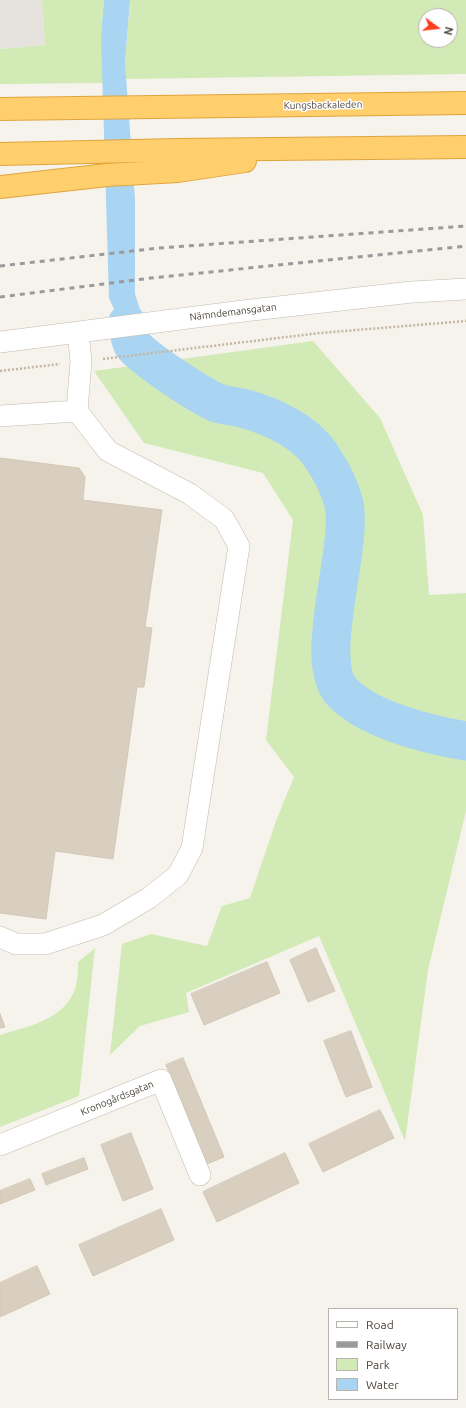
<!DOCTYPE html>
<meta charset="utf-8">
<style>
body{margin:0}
#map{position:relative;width:466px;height:1408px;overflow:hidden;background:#f6f3ec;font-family:Ubuntu,sans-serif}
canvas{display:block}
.legend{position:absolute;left:328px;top:1308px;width:130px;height:92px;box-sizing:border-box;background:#fff;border:1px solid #b7b4b0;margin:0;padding:5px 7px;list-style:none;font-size:12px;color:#4b4439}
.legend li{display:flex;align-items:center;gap:8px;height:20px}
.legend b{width:20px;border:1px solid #b7b4b0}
.north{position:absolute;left:418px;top:8px;width:40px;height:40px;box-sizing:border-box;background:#fff;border:1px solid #b7b4b0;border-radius:50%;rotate:105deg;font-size:11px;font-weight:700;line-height:16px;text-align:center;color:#4b4439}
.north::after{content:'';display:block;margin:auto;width:14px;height:18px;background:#fc3f1d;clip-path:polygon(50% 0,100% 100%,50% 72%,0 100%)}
</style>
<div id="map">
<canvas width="466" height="1408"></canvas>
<ul class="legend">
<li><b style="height:5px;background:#fff"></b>Road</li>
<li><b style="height:5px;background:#9a9a9a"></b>Railway</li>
<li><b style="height:11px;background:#d2eab5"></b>Park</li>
<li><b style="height:11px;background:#a9d4f2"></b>Water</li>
</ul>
<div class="north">N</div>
</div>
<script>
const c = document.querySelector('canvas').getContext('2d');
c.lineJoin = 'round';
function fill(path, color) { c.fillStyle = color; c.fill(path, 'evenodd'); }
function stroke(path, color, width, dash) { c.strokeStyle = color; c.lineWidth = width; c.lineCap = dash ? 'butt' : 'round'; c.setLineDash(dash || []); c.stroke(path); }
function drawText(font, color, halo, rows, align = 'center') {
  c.font = font + ' Ubuntu,sans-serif'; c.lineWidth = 3; c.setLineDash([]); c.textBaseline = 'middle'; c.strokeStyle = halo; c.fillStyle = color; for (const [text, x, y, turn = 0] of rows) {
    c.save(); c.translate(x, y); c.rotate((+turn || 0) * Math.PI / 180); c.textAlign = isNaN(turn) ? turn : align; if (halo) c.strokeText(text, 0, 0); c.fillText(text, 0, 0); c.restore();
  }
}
const industrial = new Path2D(`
 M0,0H42L45,45L0,49Z`);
const green = new Path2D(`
 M42,0H104L101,36L104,83L0,84V49L45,45Z
 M130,0H466V74L126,79L125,62ZM426,16H450V40H426Z
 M313,341L380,418L423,515L429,595L466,593V811L428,970L405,1141L319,936L186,993L189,1012L140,1026L110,1055L122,944L151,934L207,946L222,906L250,898L276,821L294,777L266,740L293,520L263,473L144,443L94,371Z
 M95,948L79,1096L0,1127V1035C30,1026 71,1018 77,981C78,975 78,968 78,962Z`);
const water = new Path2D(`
 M104,0H130L125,62L135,200V294L158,364L142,373L109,298L101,36Z`);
const river = new Path2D(`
 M127,324C129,330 130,340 133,345C144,359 198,394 215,402C224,406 236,406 246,409C274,417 308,433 323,459C332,472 340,489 344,504C353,549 312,660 342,692C368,720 430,735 466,741`);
const building = new Path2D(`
 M0,458L79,468L85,477L83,500L162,510L145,627L152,628L144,687H137L113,859L55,851L46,919L0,913Z
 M316,948L335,991L308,1002L290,960Z
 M267,962L280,993L204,1025L191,994Z
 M0,1014L5,1027L0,1028Z
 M351,1031L372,1087L346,1097L324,1041Z
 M183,1058L224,1157L207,1164L166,1065Z
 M380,1110L394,1138L323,1172L309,1144Z
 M131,1133L153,1189L123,1201L101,1145Z
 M285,1153L299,1183L217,1222L203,1192Z
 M84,1158L88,1169L46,1185L42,1174Z
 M30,1179L35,1190L0,1204V1191Z
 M161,1209L174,1240L93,1276L79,1245Z
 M37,1266L50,1294L0,1317V1283Z`);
const path = new Path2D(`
 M103,359L320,333L466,321
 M0,371L60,364`);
const minor = new Path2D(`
 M0,342L243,311L412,292L466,289
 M0,416L77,411
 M0,937L16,944H45L103,925L149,898L178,875L192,848L239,546L224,519L190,494L108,451L77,411L81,361L78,333
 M0,1145L161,1080L200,1175`);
const highway = new Path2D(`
 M0,109L466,103
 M0,154L177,150L466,147
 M0,187L107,175L178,171L245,161`);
const rail = new Path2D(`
 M0,266L159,248L466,226
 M0,297L151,278L466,246`);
const streetNames = [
 ["Kungsbackaleden",323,105,-1],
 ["Nämndemansgatan",233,312,-7],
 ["Kronogårdsgatan",117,1098,-22]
];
fill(industrial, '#e6e2dd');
fill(green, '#d2eab5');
fill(water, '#a9d4f2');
stroke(river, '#a9d4f2', 39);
fill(building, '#d8cfc1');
stroke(building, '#d3c7b4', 1);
stroke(minor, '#c2bbae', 22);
stroke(highway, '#e0a43c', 24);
stroke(path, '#c4b79f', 2.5, [2, 2]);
stroke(minor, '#fff', 21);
stroke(highway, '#ffcf6e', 22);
stroke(rail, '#9a9a9a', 3, [5, 5]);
drawText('10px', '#4b4439', '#fff', streetNames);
</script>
